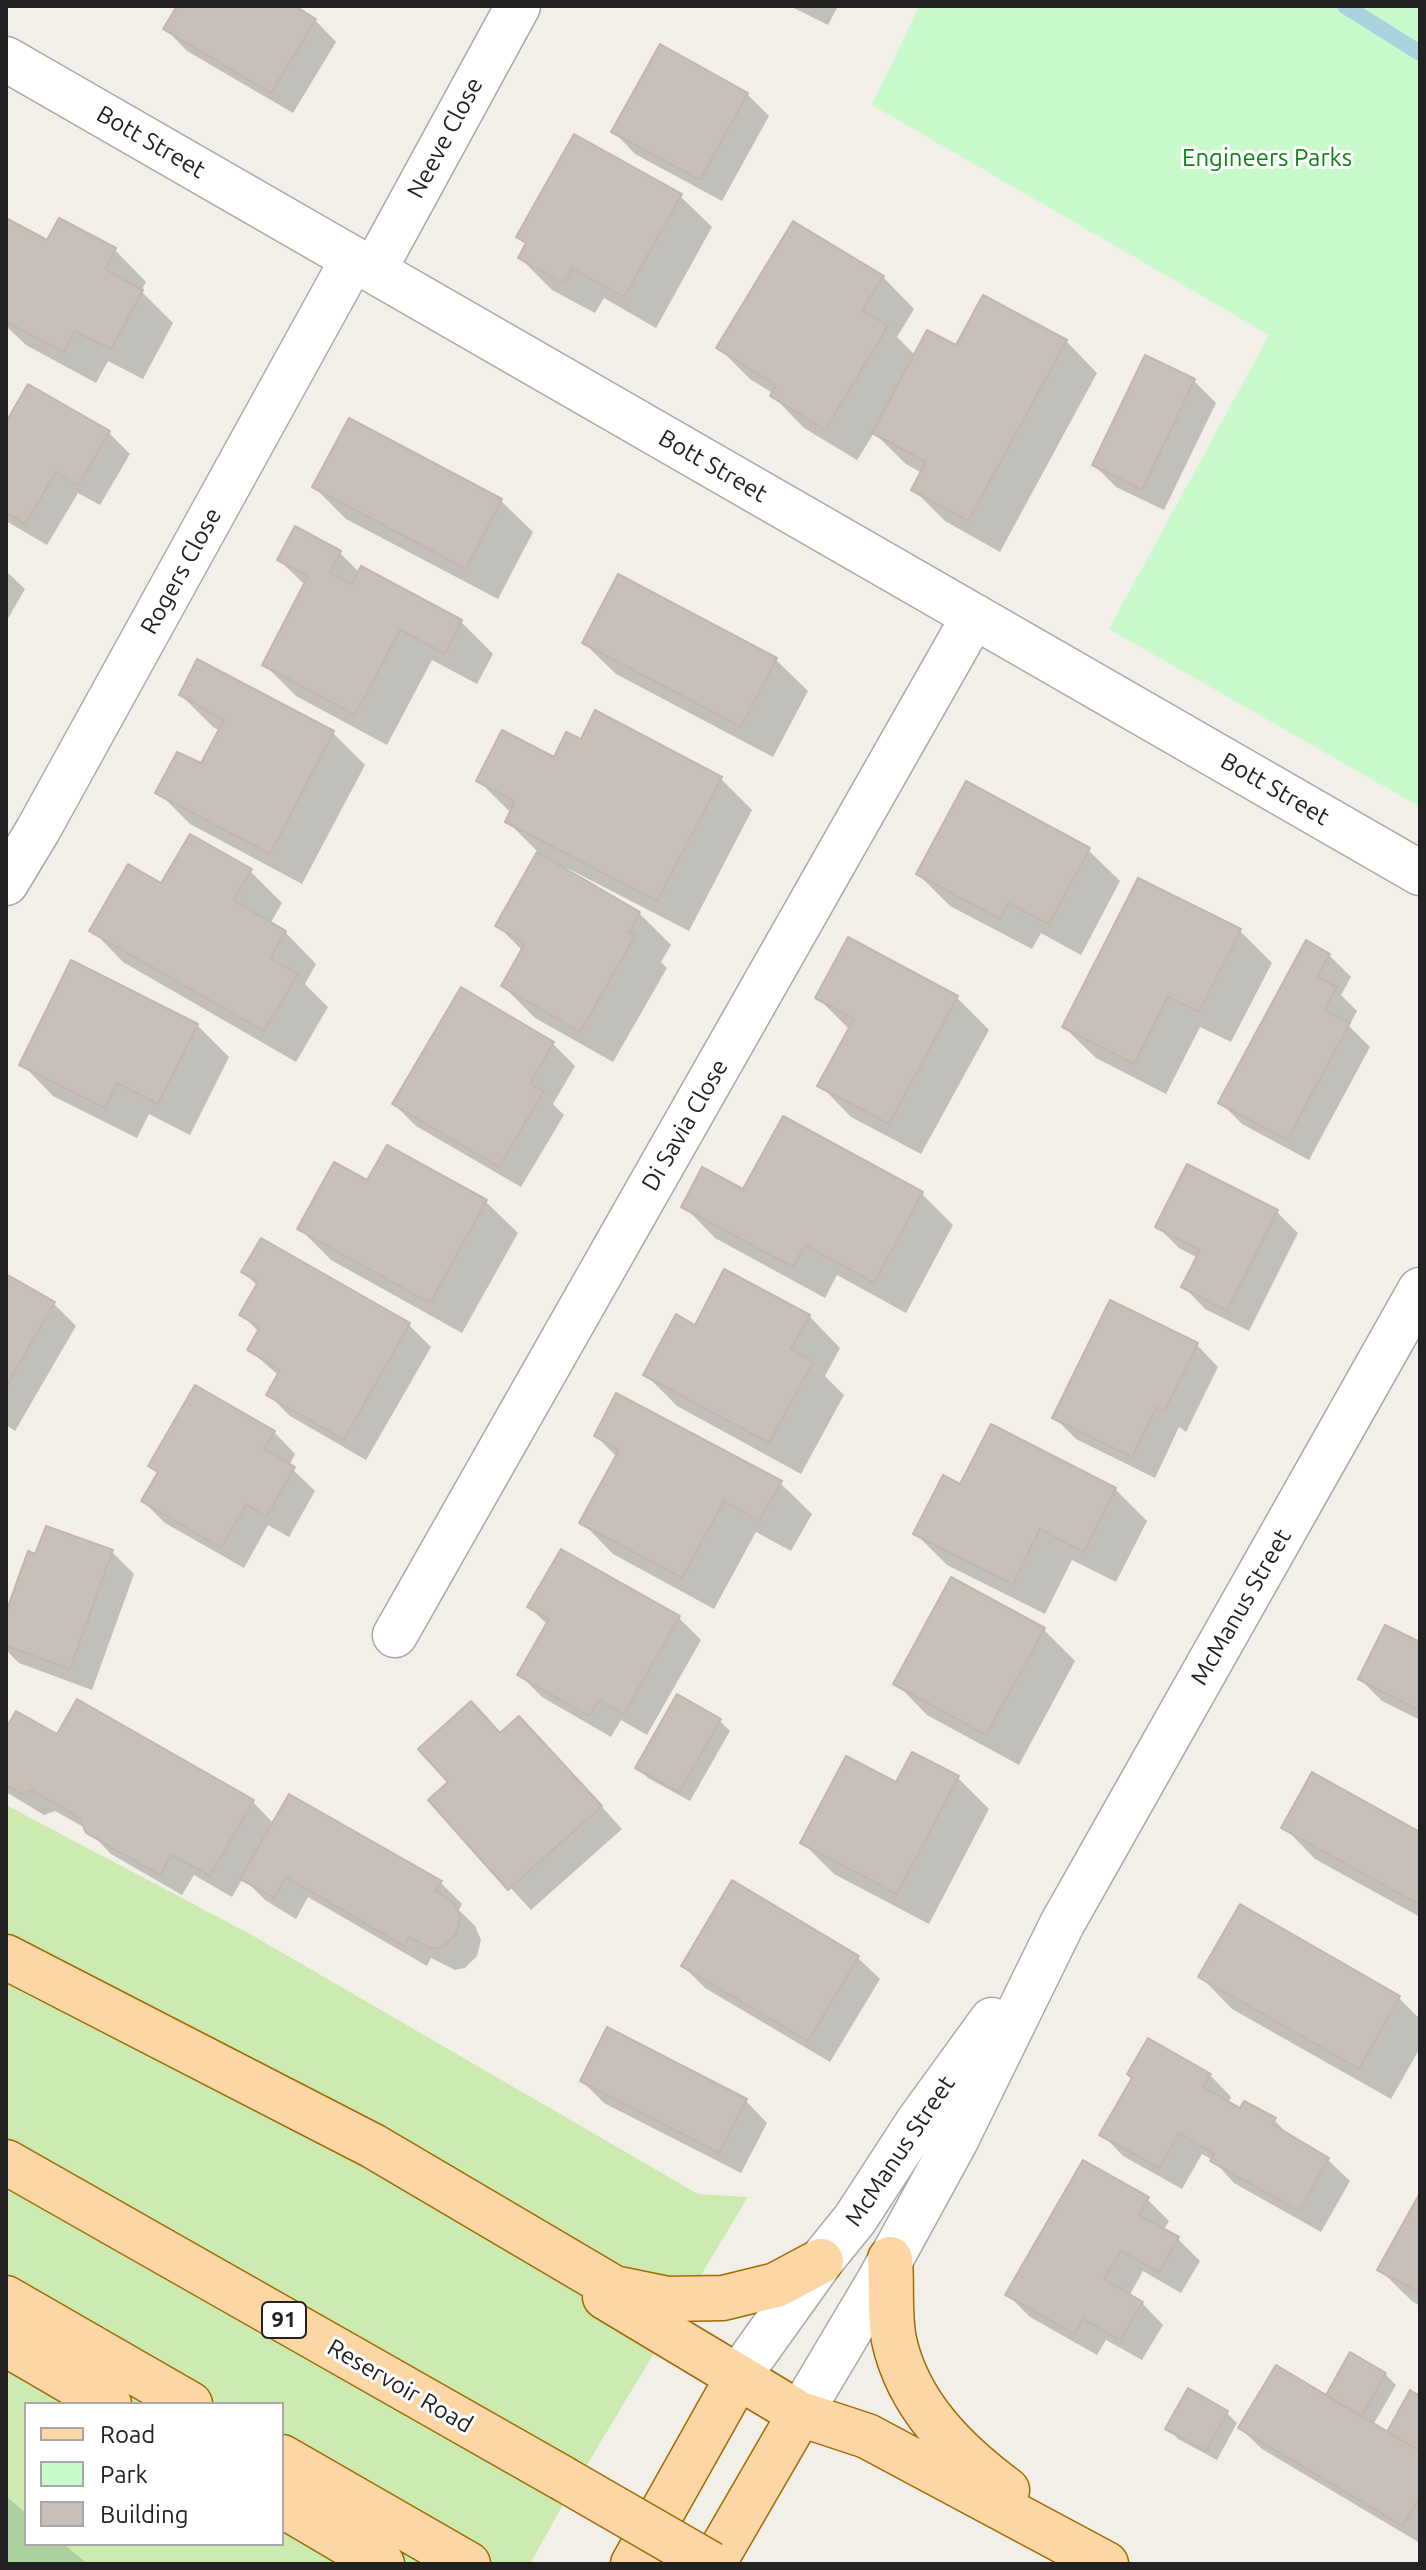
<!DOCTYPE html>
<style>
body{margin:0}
#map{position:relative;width:1426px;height:2570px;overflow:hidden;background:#f2efe9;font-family:Ubuntu,sans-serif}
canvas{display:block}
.frame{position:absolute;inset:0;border:8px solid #222;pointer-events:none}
.legend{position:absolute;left:24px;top:2402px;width:260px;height:144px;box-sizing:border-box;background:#fff;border:2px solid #a7a7a7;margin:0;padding:10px 14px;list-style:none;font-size:24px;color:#222}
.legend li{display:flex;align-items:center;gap:16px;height:40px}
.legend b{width:40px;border:2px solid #a7a7a7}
</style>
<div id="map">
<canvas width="1426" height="2570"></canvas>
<div class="frame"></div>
<ul class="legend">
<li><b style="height:10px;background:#fcd6a4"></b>Road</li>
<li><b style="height:22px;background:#c8facc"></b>Park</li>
<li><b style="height:22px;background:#c7bfb8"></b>Building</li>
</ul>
</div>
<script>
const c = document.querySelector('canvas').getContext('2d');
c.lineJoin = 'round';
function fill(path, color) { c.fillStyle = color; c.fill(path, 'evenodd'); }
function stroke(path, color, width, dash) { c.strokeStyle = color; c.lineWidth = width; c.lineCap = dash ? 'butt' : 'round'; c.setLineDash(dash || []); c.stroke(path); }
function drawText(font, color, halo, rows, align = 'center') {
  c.font = font + ' Ubuntu,sans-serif'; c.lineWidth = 6; c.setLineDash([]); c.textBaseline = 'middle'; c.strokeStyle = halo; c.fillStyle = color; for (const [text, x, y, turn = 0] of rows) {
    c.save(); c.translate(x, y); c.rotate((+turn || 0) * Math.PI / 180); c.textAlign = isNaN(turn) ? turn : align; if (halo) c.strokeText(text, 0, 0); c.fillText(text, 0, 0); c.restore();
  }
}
const grass = new Path2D(`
 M6,1805L250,1934L698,2194L748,2197L561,2508L530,2564H88L64,2544H282V2404H26V2513L6,2496Z`);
const forest = new Path2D(`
 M6,2496L26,2513V2544H64L88,2564H6Z`);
const park = new Path2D(`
 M919,6H1420V807L1109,629L1269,335L872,105Z`);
const shadow = new Path2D(`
 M180,6H291L315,20L336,42L293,113L187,51L166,29Z
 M790,6H838L828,25Z
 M747,94L769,116L722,201L635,154L614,132Z
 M680,196L712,227L656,328L604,298L595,313L552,290L520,258L527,245L519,237Z
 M6,220L48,242L115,250L146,282L141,291L173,323L143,379L108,361L96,383L26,345L6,326Z
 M883,277L914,309L897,337L916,356L957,348L1066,341L1097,373L1000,552L945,521L914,490L922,473L906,464L874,433L857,460L804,428L773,396L774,394L750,379L718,347Z
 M1194,381L1216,403L1164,510L1116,487L1094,465Z
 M6,426L108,432L130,454L100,505L78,493L47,545L6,521Z
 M314,487L501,501L533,532L498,599L346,519Z
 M296,528L340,553L360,573L362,569L461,622L493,654L477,684L432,660L387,745L296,696L264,664L306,586L279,560Z
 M6,571L25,589L6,622Z
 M584,643L776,660L808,691L773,757L616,674Z
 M198,662L333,733L365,765L302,884L190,824L158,792L201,766L220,731L213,727L181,695Z
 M581,742L721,779L752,810L689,931L567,868L566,871L639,913L671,945L661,962L667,968L613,1062L535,1018L503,986L523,951L498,926L539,853L507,821L510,812L478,780L555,759Z
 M1088,850L1120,881L1081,955L1041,933L1032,949L950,906L918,874Z
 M250,871L282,903L270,924L285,932L316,964L305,984L328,1007L296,1062L123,962L92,930Z
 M1139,880L1240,931L1272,963L1231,1042L1200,1027L1166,1094L1096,1058L1064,1027Z
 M849,940L957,998L989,1030L921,1154L851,1117L820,1085L850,1030L818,998Z
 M1329,955L1351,977L1341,995L1357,1011L1349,1026L1370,1047L1309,1160L1242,1124L1220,1102Z
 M462,990L553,1044L575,1066L553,1104L564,1115L521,1187L416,1126L394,1104Z
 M197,1025L229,1057L190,1135L149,1114L137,1138L53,1096L22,1064Z
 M388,1147L486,1202L518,1233L462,1333L331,1260L300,1229L368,1182Z
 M744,1192L922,1194L953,1225L906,1313L837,1275L825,1298L715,1238L684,1206Z
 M1276,1211L1298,1233L1249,1331L1205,1309L1184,1287L1198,1258L1179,1248L1157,1226Z
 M261,1241L409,1325L431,1347L366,1460L290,1416L268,1394L279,1376L250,1350L259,1332L241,1314L258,1286L243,1272Z
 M6,1276L54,1304L76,1326L15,1431L6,1425Z
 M809,1316L840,1348L825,1376L844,1395L801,1474L677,1406L645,1374L696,1328Z
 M1197,1345L1218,1367L1186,1432L1179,1427L1155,1478L1076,1439L1054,1417Z
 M274,1432L295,1454L289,1466L315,1491L289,1537L268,1525L244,1568L165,1523L143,1501L159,1474L150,1466Z
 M596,1436L780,1483L812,1514L791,1551L756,1532L714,1609L613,1554L582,1522L617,1457Z
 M961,1487L1115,1489L1147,1521L1116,1582L1072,1560L1045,1614L947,1565L915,1533Z
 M561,1551L679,1618L701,1640L647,1735L621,1720L611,1737L542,1697L520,1675L548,1625L529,1607Z
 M112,1552L134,1574L92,1690L19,1663L6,1650V1618Z
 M1043,1629L1075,1661L1019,1765L927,1715L896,1683Z
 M1420,1644V1720L1382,1701L1360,1679Z
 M720,1721L730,1731L690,1801L648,1778L637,1767Z
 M6,1732L58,1736L253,1802L274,1824L441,1883L462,1904L459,1910L475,1926L481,1940L477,1956L465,1968L455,1970L431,1958L427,1966L308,1897L296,1919L265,1900L243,1878L232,1897L194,1875L182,1895L111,1854L87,1829L55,1811L44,1815L6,1792Z
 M501,1734L541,1740L622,1829L531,1910L430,1800Z
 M958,1778L989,1809L929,1924L834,1874L802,1842Z
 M1284,1827L1420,1834V1917L1315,1859Z
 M1241,1907L1399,1998L1420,2019V2048L1391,2099L1232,2009L1201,1977Z
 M858,1958L880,1979L830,2062L705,1988L683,1966Z
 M1210,2075L1231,2097L1228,2103L1240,2110L1274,2120L1294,2140L1328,2160L1350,2181L1321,2232L1234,2183L1213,2160L1202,2154L1182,2189L1123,2156L1102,2134Z
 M582,2081L746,2101L767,2123L741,2173L604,2103Z
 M1420,2197V2306L1412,2301L1380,2270Z
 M1147,2199L1169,2221L1163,2231L1178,2239L1200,2261L1181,2293L1143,2271L1129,2296L1142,2303L1163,2325L1142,2360L1106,2340L1097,2355L1030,2317L1008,2295Z
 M1385,2374L1396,2385L1373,2425L1388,2434L1420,2398V2543L1262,2449L1240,2428Z
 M1226,2412L1237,2423L1217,2460L1178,2439L1168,2428Z`);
const stream = new Path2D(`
 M1345,6L1420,53`);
const building = new Path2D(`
 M177,6H295L316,19L271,93L163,29Z
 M660,44L748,93L700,180L611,132Z
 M574,134L682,194L624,297L572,268L563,283L518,258L526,243L516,237Z
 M6,218L47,240L59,218L116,248L105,269L143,290L111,349L75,331L64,352L6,322Z
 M793,221L884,276L862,310L888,326L825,430L770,396L776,385L716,348Z
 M983,295L1067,340L968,521L911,490L926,462L872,433L927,330L956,345Z
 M1145,355L1195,379L1142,490L1092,465Z
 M28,384L110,431L78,485L56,472L25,524L6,513V422Z
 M349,418L502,499L466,569L312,487Z
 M295,526L341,551L330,573L352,584L361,566L462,620L445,654L400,630L355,715L262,665L308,576L277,560Z
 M618,574L777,658L741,727L582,643Z
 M197,659L334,731L270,854L155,793L177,752L201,763L224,720L179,695Z
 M595,710L722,777L657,901L505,822L515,801L476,781L502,730L554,757L566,732L581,739Z
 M966,781L1090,848L1049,924L1008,903L1000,919L916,874Z
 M190,834L252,869L233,900L286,931L270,958L298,974L264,1031L89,931L128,864L161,883Z
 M537,852L640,912L629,932L636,935L580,1032L501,986L525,943L495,926Z
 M1138,878L1241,929L1199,1012L1168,997L1134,1064L1062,1027Z
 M848,937L958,996L889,1124L817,1086L854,1019L815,998Z
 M1306,940L1330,954L1317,977L1337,987L1324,1010L1350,1023L1287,1140L1218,1103Z
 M71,960L198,1024L158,1104L117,1083L105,1108L19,1065Z
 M461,987L554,1042L530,1084L544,1091L499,1167L392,1104Z
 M783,1116L923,1192L874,1283L805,1245L793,1267L681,1207L702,1167L743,1189Z
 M387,1145L487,1200L430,1303L297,1229L334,1162L367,1180Z
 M1187,1164L1278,1210L1227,1311L1181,1287L1200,1250L1155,1227Z
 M261,1238L410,1323L344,1440L266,1395L280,1370L247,1350L260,1327L239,1315L258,1282L241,1272Z
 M724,1269L810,1315L791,1349L813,1362L769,1443L643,1375L676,1314L695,1325Z
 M6,1274L55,1302L6,1387Z
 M1110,1300L1198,1343L1164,1411L1157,1407L1132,1457L1052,1418Z
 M195,1385L275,1431L264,1449L295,1467L266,1517L246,1504L221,1548L141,1501L158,1472L148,1466Z
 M616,1393L782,1481L759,1521L724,1501L682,1578L579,1523L619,1450L594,1436Z
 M991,1424L1116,1488L1084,1552L1040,1529L1013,1584L913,1534L943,1475L960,1484Z
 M46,1526L113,1550L70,1669L6,1646V1612L28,1551L35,1554Z
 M561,1549L680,1616L624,1714L599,1700L589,1716L517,1675L549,1619L527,1607Z
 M951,1577L1045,1628L986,1735L893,1684Z
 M1385,1625L1420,1642V1711L1358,1679Z
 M677,1694L721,1719L679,1792L635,1768Z
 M77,1699L254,1800L210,1876L172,1855L160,1875L86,1833L80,1818L32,1790L21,1794L6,1785V1728L16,1711L57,1734Z
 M471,1701L500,1733L519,1716L602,1806L508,1890L428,1800L448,1782L418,1749Z
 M912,1752L959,1776L897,1894L800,1843L846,1756L896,1782Z
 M1312,1772L1420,1832V1905L1281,1828Z
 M289,1794L442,1881L435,1891L453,1902L460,1917L456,1934L443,1947L431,1949L409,1937L404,1946L286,1877L274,1898L240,1879Z
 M732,1880L859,1956L808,2041L681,1966Z
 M1240,1904L1400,1996L1359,2069L1198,1977Z
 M607,2027L747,2099L719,2153L580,2081Z
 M1148,2038L1211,2074L1203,2087L1240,2108L1244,2101L1276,2118L1272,2124L1329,2158L1299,2211L1210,2161L1215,2154L1179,2133L1159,2168L1099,2135L1132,2078L1127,2074Z
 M1083,2160L1149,2197L1139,2215L1179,2237L1159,2272L1121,2251L1104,2279L1143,2302L1120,2340L1083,2319L1075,2334L1005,2295Z
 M1420,2193V2293L1377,2270Z
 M1350,2352L1386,2373L1361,2417L1326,2395Z
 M1276,2365L1420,2451V2497L1403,2526L1238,2428Z
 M1188,2388L1228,2411L1206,2451L1165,2429Z
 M1410,2390L1420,2396V2451L1387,2432Z`);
const minor = new Path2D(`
 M6,59L1420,873
 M374,270L518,6
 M6,883L38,830L353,259
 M395,1635L974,616`);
const tertiary = new Path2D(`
 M738,2377L821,2261L855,2219L918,2122L992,2020
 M800,2414L879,2281L955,2142L1062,1924L1420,1290`);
const primary = new Path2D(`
 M6,1957L373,2146L614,2288L668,2299L723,2298L776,2285L821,2261
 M6,2162L562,2478
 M890,2259C892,2285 889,2315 894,2340C908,2405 956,2452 1007,2490
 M605,2297L800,2414L867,2436L1106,2564
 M6,2298L190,2404
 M6,2344L109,2404
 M282,2457L468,2564
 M282,2505L382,2564
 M633,2564L738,2377
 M713,2564L800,2414`);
const primaryBridge = new Path2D(`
 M562,2478L711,2564`);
const shields = [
 [284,2320,44]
];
const shieldNames = [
 ["91",284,2320]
];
const streetNames = [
 ["Neeve Close",445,138,-62],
 ["Bott Street",151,142,30],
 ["Bott Street",713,466,30],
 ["Rogers Close",181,571,-61],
 ["Bott Street",1275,789,30],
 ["Di Savia Close",685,1125,-60],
 ["McManus Street",1241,1607,-60],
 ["McManus Street",900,2151,-56],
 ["Reservoir Road",400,2386,30]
];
const parkNames = [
 ["Engineers Parks",1267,158]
];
fill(grass, '#cdebb0');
fill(forest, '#add19e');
fill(park, '#c8facc');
fill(shadow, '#0003');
stroke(stream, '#aad3df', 16);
fill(building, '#c7bfb8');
stroke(building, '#c4b6ab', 2);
stroke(minor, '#a9a9a9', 47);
stroke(tertiary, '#a9a9a9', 47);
stroke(primary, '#a06b00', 47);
stroke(minor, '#fff', 44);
stroke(tertiary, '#fff', 44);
stroke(primary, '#fcd6a4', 44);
stroke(primaryBridge, '#a06b00', 47, []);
stroke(primaryBridge, '#fcd6a4', 44);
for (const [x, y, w] of shields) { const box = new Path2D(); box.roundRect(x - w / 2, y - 18, w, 36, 6); c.fillStyle = '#fff'; c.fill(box); stroke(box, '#222', 2); }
drawText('bold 22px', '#222', null, shieldNames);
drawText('24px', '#222', '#fff', streetNames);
drawText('24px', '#0c8416', '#fff', parkNames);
</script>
